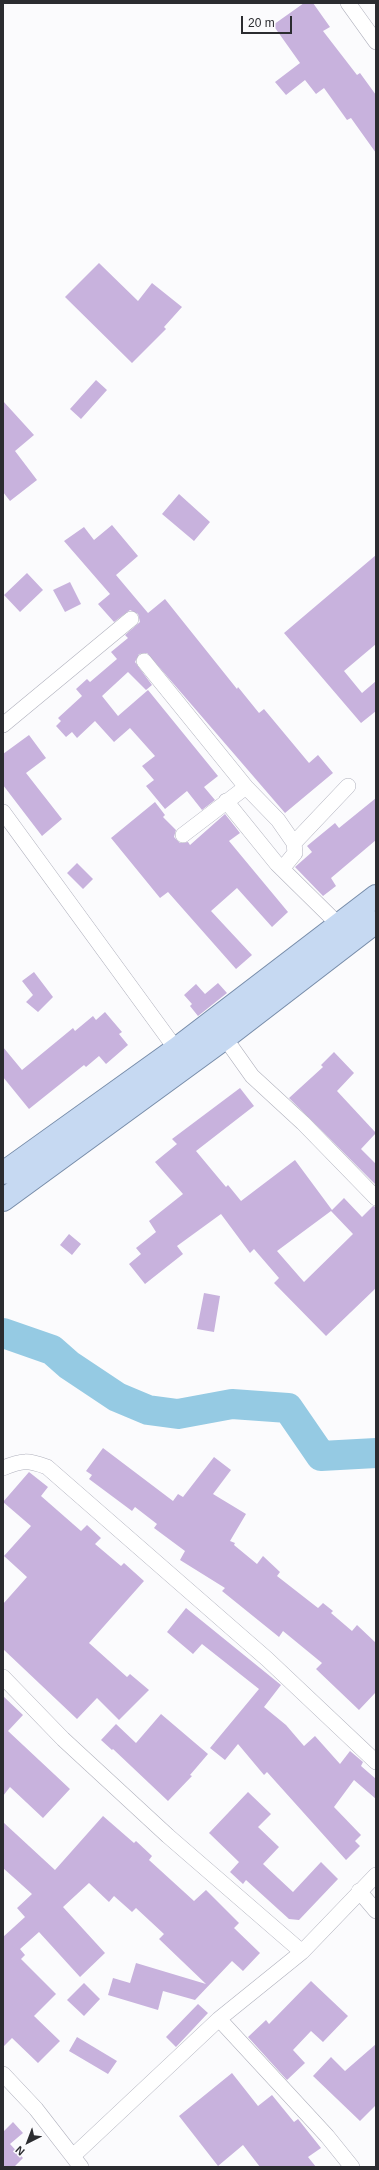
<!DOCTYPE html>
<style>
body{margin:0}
#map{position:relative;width:379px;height:2170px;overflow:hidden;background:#fbfbfd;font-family:Helvetica,sans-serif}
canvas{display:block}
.frame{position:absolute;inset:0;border:4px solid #2b2c30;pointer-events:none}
.north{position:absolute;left:8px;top:2122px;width:40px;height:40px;-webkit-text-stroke:3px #fbfbfd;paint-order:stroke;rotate:222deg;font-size:11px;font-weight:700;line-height:16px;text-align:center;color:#2b2c30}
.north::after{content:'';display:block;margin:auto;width:14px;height:18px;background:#2b2c30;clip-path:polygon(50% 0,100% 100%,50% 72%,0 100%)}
.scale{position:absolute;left:241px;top:16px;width:51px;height:18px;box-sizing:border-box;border:2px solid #2b2c30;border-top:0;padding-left:5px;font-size:12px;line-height:14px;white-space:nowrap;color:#2b2c30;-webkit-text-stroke:3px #fbfbfd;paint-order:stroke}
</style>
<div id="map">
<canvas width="379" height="2170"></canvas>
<div class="frame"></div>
<div class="north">N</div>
<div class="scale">20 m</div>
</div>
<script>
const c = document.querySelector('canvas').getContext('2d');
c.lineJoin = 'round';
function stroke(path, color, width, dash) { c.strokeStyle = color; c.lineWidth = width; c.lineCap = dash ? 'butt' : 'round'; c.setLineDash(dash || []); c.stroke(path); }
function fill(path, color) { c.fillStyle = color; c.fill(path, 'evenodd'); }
const river = new Path2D(`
 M3,1333L52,1350L69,1365L117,1397L148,1410L178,1414L232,1404L288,1408L321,1456L376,1453`);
const building = new Path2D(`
 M304,3H313L330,27L323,31L357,75L360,73L376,95V153L351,118L347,120L324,88L316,94L305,80L286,95L275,82L300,63L273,25Z
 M99,263L138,301L152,283L182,307L164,327L166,329L132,363L65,297Z
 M96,380L107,390L81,419L70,409Z
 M3,401L34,435L15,451L37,480L10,501L3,492Z
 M179,494L210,522L194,541L162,514Z
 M112,525L138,556L116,575L148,613L165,599L237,689L238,687L259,713L264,709L309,763L318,755L333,773L285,813L147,653L139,654L135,662L152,685L146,690L128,672L102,696L118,716L148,690L218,776L204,787L215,800L202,810L187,791L165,809L146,786L154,780L142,766L155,756L130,728L114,742L95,721L77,738L72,732L66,737L56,726L61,721L58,718L82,696L76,689L87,679L90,682L117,659L111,652L128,638L125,635L140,622L138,614L130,610L114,622L98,604L110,594L64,541L84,527L94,540Z
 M376,555V644L344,671L362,693L376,681V711L361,723L284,633Z
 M27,573L43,590L20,612L4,595Z
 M70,582L81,604L65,612L53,590Z
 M29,735L46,758L26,773L62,819L42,836L3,785V754Z
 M376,798V840L331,878L336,886L323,896L295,867L312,852L307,846L335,823L339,828Z
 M155,802L165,815L163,817L176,830L174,837L180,843L188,842L190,845L225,814L240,833L229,841L288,912L272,927L237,888L211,911L252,955L236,969L168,892L160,898L111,838Z
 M77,863L93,879L83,889L67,873Z
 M34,972L53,997L38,1012L26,1002L33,995L22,981Z
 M218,983L227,993L198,1016L190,1006L192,1004L184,995L196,984L205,994Z
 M105,1012L122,1032L119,1034L128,1045L106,1064L99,1056L86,1067L84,1065L29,1109L3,1077V1047L22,1070L73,1028L75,1031L93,1016L96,1020Z
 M334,1052L354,1073L337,1091L376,1133L361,1149L376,1164V1185L289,1098L323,1067L321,1065Z
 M240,1088L254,1106L196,1151L226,1187L228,1185L241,1201L295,1160L332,1210L344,1198L362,1217L373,1206L376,1207V1288L326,1336L274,1283L279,1278L254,1249L250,1253L221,1214L177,1246L183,1254L145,1284L129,1264L141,1254L136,1248L156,1232L149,1221L183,1194L155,1162L177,1144L172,1139ZM331,1211L353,1234L304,1282L277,1251Z
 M69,1234L81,1244L72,1255L60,1245Z
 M204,1293L220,1296L214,1332L197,1329Z
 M103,1448L173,1501L178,1494L183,1497L214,1457L231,1470L213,1494L246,1514L230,1541L235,1543L234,1545L257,1564L263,1556L280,1572L277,1576L318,1608L323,1603L333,1611L331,1613L352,1631L357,1625L376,1643V1692L359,1710L316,1669L322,1663L283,1631L279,1637L222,1591L225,1588L180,1560L185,1551L154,1528L157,1524L135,1507L132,1511L89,1479L92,1475L86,1471Z
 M29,1472L48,1487L41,1496L81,1531L87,1525L101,1538L95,1544L121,1566L124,1563L144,1581L89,1643L127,1677L130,1674L149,1690L119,1720L97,1698L77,1719L3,1649V1604L27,1577L4,1556L31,1526L3,1502Z
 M186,1608L281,1685L264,1707L286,1725L304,1746L315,1736L340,1764L350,1751L363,1762L361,1766L376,1779V1799L354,1780L334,1807L361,1835L355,1841L360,1846L346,1860L267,1772L264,1775L238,1744L225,1760L210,1748L259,1689L202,1644L193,1654L167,1632Z
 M3,1696L23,1715L8,1731L70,1789L43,1818L10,1787L3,1796Z
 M161,1714L208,1754L190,1775L192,1776L168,1801L113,1749L112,1750L101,1740L116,1724L136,1743Z
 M248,1792L271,1814L258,1827L279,1847L263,1864L293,1892L321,1862L338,1879L299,1920L289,1919L246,1880L243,1884L230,1872L239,1862L209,1833Z
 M103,1816L134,1843L136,1841L152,1856L149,1860L194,1901L206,1890L239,1923L234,1928L260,1953L243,1971L232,1961L195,2000L163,1991L158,2010L108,1995L113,1978L130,1983L136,1963L206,1984L159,1939L164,1934L136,1908L132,1912L114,1896L109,1902L89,1883L63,1907L105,1953L80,1977L39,1932L20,1949L25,1955L21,1959L56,1994L34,2016L60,2041L38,2063L12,2038L3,2047V1937L25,1917L17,1908L32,1894L3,1868V1822L55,1870Z
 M311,1981L348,2016L323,2042L311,2031L293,2050L305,2063L287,2080L248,2037L266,2020L269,2024Z
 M84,1983L100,1999L84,2016L67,2000Z
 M198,2004L208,2013L176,2047L166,2037Z
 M77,2037L117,2061L108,2074L69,2051Z
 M376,2044V2105L360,2121L313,2076L331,2057L345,2071Z
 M232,2073L258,2106L272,2095L294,2122L298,2119L321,2148L308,2157L316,2167H260L243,2145L218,2166L179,2116Z
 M13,2122L23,2133L10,2144L23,2158L14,2167H3V2132Z`);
const minor = new Path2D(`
 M348,3L376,42
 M144,661L246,787L278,820L294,843L295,853L282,869
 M3,725L131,619
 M226,801L277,864L339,925
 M3,812L176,1049
 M183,835L246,787
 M294,843L348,786
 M225,1038L252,1076L303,1123L376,1198
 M3,1468C22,1460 28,1460 47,1467L267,1659L376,1762
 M3,1677L63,1739L168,1836L302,1952
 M359,1891L376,1911
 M219,2019L327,2136L352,2167
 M3,2074L36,2109L81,2167
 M73,2156L219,2019L302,1952L376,1875`);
const primary = new Path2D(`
 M3,1173L176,1049L376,896
 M3,1200L225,1038L376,922`);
stroke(river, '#95cae3', 30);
fill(building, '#c8b2dd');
stroke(minor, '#b0b1bd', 16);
stroke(primary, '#778ca9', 24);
stroke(minor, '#fff', 15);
stroke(primary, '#c6d9f2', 22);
</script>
